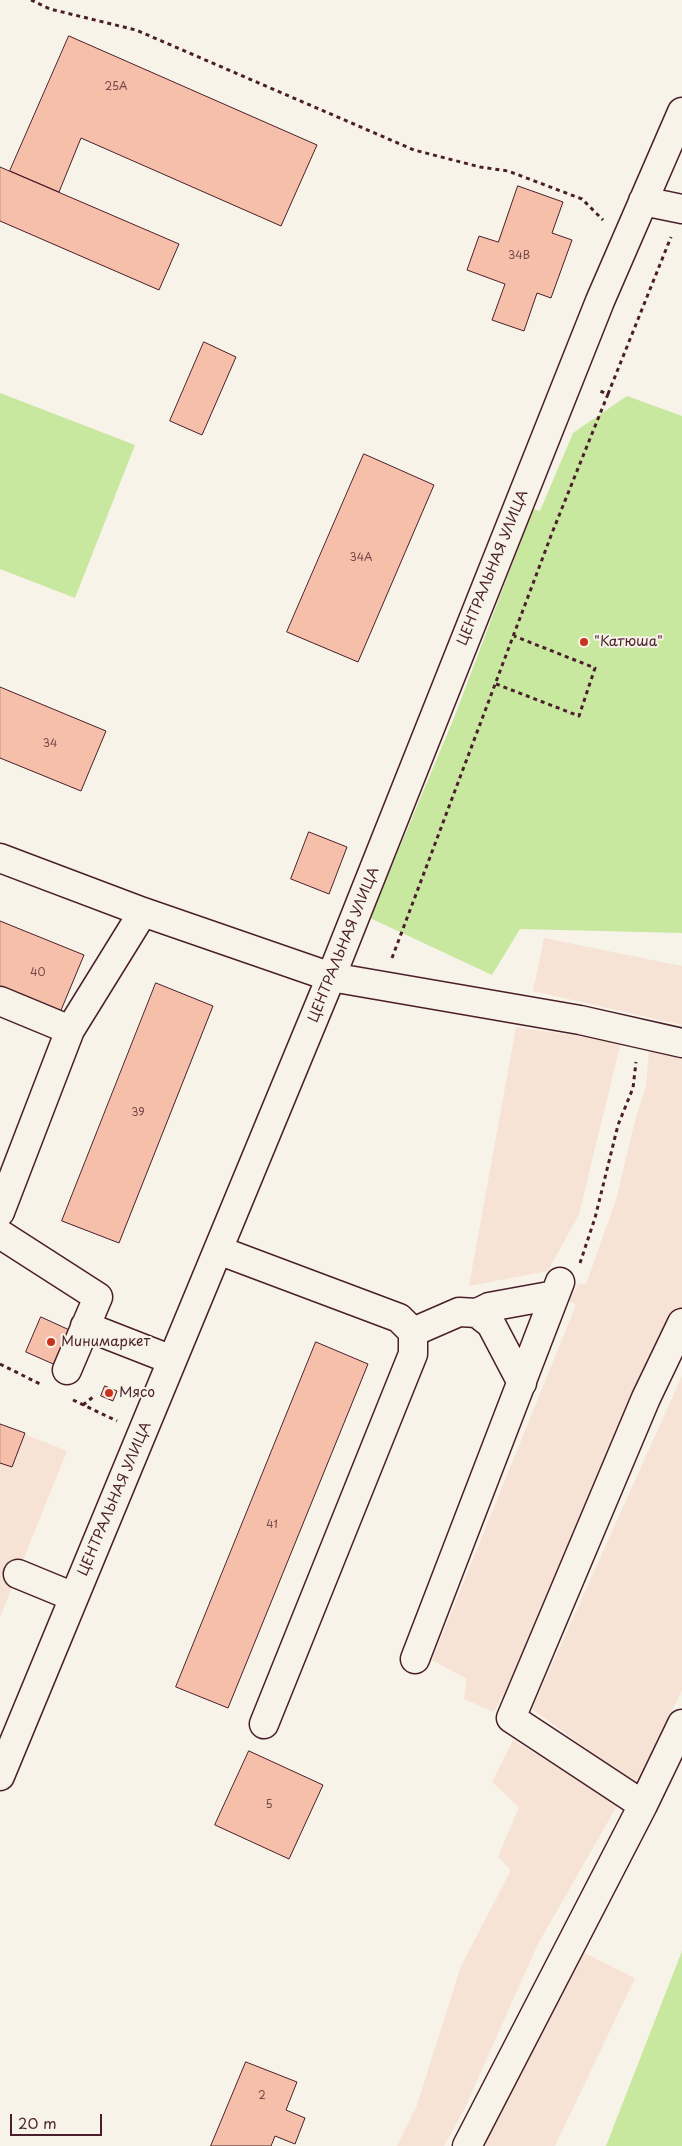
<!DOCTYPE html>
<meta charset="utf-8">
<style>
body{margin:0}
#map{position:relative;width:682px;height:2146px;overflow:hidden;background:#f7f3e8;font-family:"Playpen Sans",sans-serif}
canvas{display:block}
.scale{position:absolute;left:10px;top:2114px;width:92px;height:22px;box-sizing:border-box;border:2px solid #4a1f2b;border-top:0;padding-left:6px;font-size:15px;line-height:18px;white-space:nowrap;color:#4a1f2b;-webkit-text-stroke:4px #f7f3e8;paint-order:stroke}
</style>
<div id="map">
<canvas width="682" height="2146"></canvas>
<div class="scale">20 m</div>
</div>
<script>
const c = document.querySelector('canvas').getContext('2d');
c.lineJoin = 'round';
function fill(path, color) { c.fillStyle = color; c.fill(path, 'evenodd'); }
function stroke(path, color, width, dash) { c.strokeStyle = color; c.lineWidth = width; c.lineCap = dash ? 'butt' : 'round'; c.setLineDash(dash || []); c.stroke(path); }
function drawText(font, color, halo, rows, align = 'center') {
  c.font = font + ' "Playpen Sans",sans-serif'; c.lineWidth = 4; c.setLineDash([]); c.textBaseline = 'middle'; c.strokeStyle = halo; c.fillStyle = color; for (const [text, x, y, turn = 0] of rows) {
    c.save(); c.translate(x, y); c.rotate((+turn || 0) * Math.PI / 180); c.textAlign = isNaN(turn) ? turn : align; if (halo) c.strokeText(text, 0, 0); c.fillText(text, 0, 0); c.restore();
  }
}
const built = new Path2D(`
 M544,938L682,966V1025L533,991Z
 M516,1027L621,1042L579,1214L548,1271L469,1286Z
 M649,1051L682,1058V1323L552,1603L494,1712L464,1699L467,1679L432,1660L576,1305L569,1301L578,1284H586L616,1200L634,1125L646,1085Z
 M682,1376V1690L636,1785L532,1709Z
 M0,1424L67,1451L0,1617Z
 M513,1740L618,1804L538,1944L464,2110L444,2146H397L417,2105L461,1966L511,1870L498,1857L519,1807L492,1782Z
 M583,1952L635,1978L555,2146H477Z`);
const green = new Path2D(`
 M0,393L135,445L75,598L0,569Z
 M627,396L682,416V933L520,929L492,975L370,918L454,718L533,509L540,511L573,433Z
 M682,1951V2146H606Z`);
const building = new Path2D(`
 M69,36L317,145L281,226L81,138L59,192L10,171Z
 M0,167L179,244L159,290L0,221Z
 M518,186L563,202L552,233L572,240L551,298L537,293L524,331L492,320L505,284L467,270L479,236L498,242Z
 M204,342L236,357L202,435L170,421Z
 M364,454L434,485L358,662L287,632Z
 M0,687L106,731L81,791L0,758Z
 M309,832L347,847L329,894L291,879Z
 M0,921L84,955L59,1015L0,991Z
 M156,983L213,1006L119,1243L62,1221Z
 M41,1317L76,1333L60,1367L26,1352Z
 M316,1342L368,1364L228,1708L176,1687Z
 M105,1386L117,1391L113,1401L101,1396Z
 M0,1424L25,1433L12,1467L0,1463Z
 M249,1751L323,1785L289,1859L215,1825Z
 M246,2062L297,2082L286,2110L305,2118L295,2144L275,2136L271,2146H211Z`);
const path = new Path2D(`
 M31,0L50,9L136,30L414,150L480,167L508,171L582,199L603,220
 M608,394L671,237
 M496,684L579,716L595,668L514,636
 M392,958L552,533L608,394L597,390
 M580,1263L595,1218L618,1125L633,1088L636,1062
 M0,1364L40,1384
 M73,1400L117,1421
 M83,1405L93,1397`);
const minor = new Path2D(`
 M643,201L682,209
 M0,858L143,912L331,977L580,1020L682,1043
 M0,1001L70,1030
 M0,1212L70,1030L143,912
 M0,1234L98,1297L67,1370
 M218,1250L399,1318L413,1332V1354L264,1724
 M477,1313L489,1307L555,1295
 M85,1326L172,1360
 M413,1332L459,1312L477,1313L491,1324L522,1383
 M18,1574L74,1597
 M415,1659L560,1282
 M0,1776L331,977L600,301L682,112
 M643,1805L511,1718L646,1398L682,1323
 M467,2146L643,1805L682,1724`);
const markers = [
 [584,642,5,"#c8321e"],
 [51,1342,5,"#c8321e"],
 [109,1393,5,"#c8321e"]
];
const numberNames = [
 ["25А",116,87],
 ["34В",519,256],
 ["34А",361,558],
 ["34",50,744],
 ["40",38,973],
 ["39",138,1113],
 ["41",272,1525],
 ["5",269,1805],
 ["2",262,2096]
];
const streetNames = [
 ["ЦЕНТРАЛЬНАЯ УЛИЦА",493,568,-68],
 ["ЦЕНТРАЛЬНАЯ УЛИЦА",344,945,-68],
 ["ЦЕНТРАЛЬНАЯ УЛИЦА",115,1499,-67]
];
const poiNames = [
 ["\"Катюша\"",594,642],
 ["Минимаркет",61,1342],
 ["Мясо",119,1393]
];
fill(built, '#f7e3d5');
fill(green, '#c8e79f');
fill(building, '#f6bfaa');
stroke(building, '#4a1f2b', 1);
stroke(minor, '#4a1f2b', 31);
stroke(path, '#4a1f2b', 3, [4, 4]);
stroke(minor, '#f7f3e8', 28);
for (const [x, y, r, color] of markers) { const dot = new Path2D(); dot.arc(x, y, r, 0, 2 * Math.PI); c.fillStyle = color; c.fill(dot); stroke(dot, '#f7f3e8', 2); }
drawText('11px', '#75474b', null, numberNames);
drawText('14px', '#4a1f2b', '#f7f3e8', streetNames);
drawText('14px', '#4a1f2b', '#f7f3e8', poiNames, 'left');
</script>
